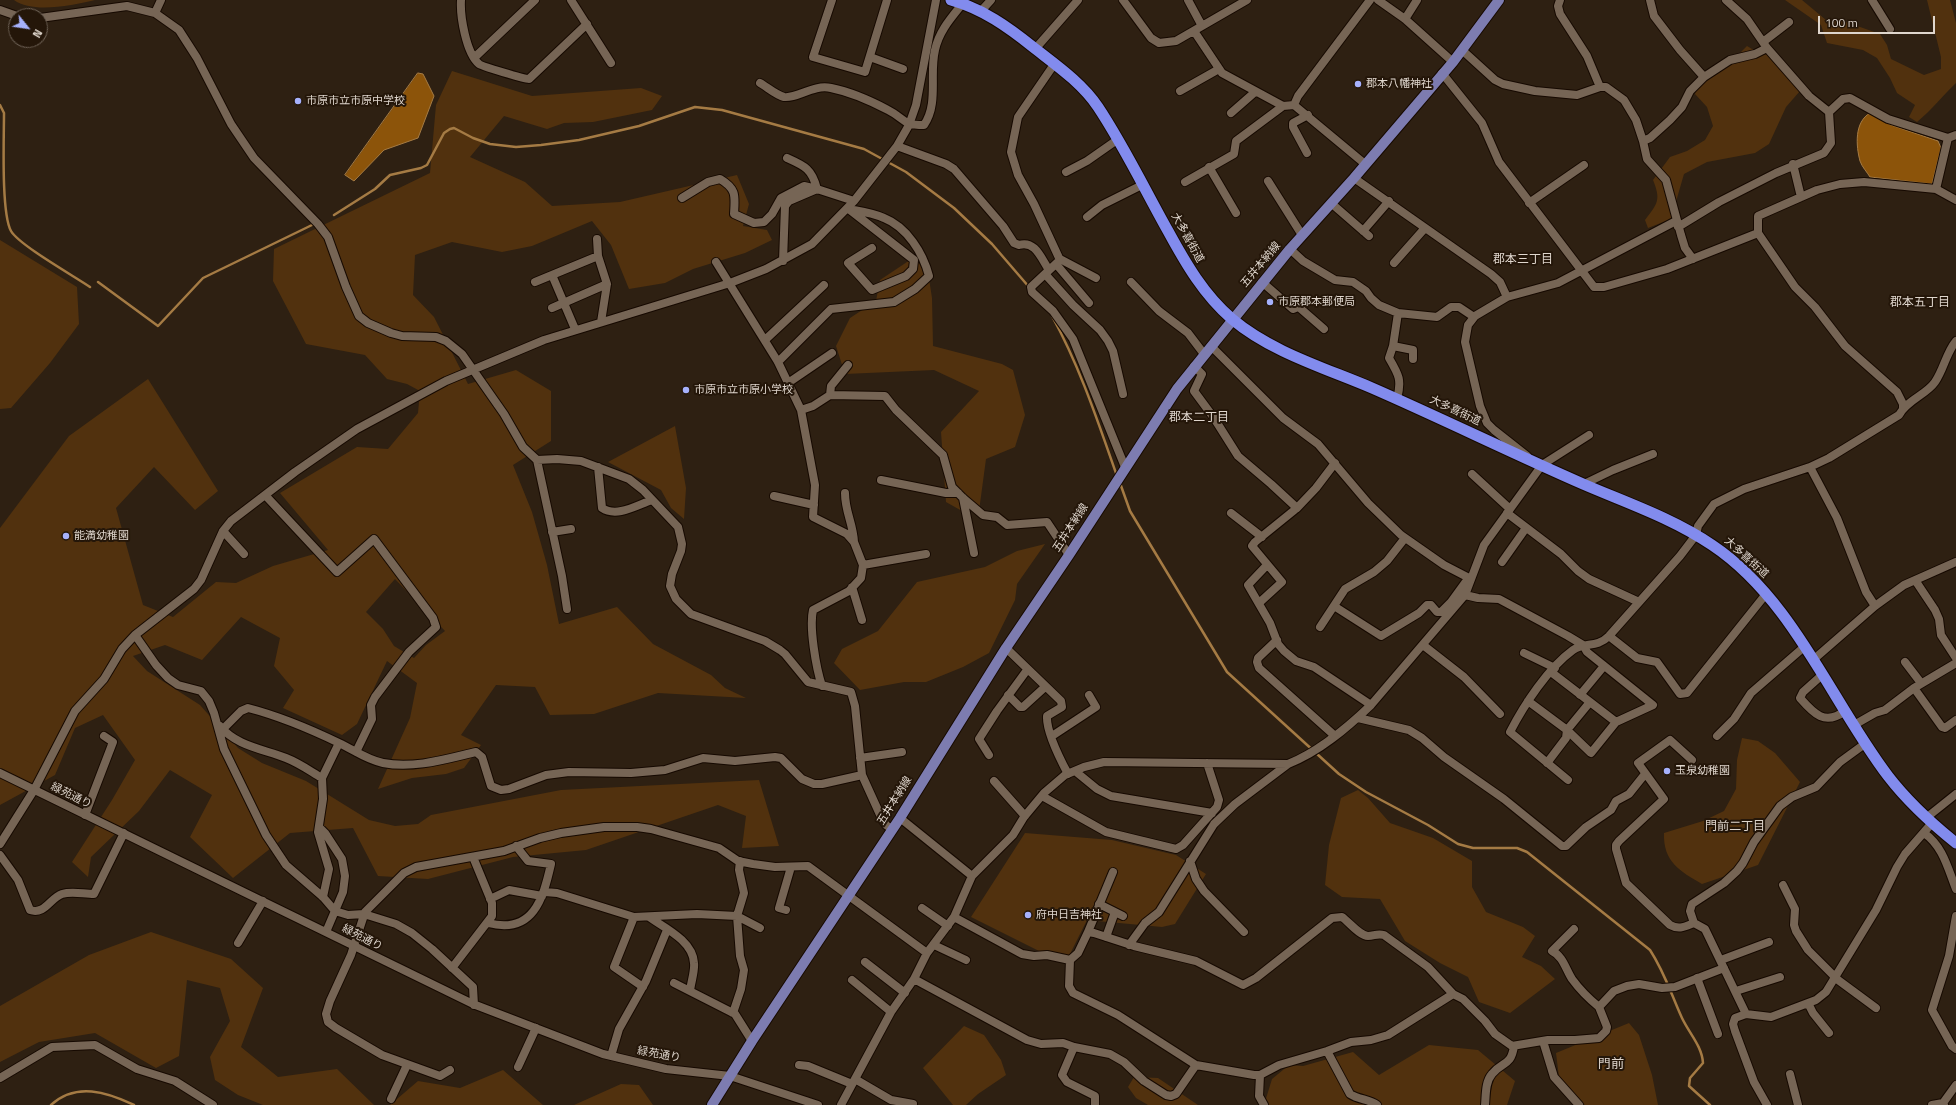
<!DOCTYPE html>
<meta charset="utf-8">
<style>
body{margin:0}
#map{position:relative;width:1956px;height:1105px;overflow:hidden;background:#2e2012;font-family:"Titillium Web",sans-serif}
canvas{display:block}
.north{position:absolute;left:8px;top:8px;width:40px;height:40px;box-sizing:border-box;background:#241609;border:1px solid #6f6357;border-radius:50%;rotate:120deg;font-size:11px;font-weight:700;line-height:16px;text-align:center;color:#dfd6cd}
.north::after{content:'';display:block;margin:auto;width:14px;height:18px;background:#a6b1fc;clip-path:polygon(50% 0,100% 100%,50% 72%,0 100%)}
.scale{position:absolute;left:1818px;top:16px;width:117px;height:18px;box-sizing:border-box;border:2px solid #dfd6cd;border-top:0;padding-left:5px;font-size:12px;line-height:14px;white-space:nowrap;color:#dfd6cd;-webkit-text-stroke:3px #241609;paint-order:stroke}
</style>
<div id="map">
<canvas width="1956" height="1105"></canvas>
<div class="north">N</div>
<div class="scale">100 m</div>
</div>
<script>
const c = document.querySelector('canvas').getContext('2d');
c.lineJoin = 'round';
function fill(path, color) { c.fillStyle = color; c.fill(path, 'evenodd'); }
function stroke(path, color, width, dash) { c.strokeStyle = color; c.lineWidth = width; c.lineCap = dash ? 'butt' : 'round'; c.setLineDash(dash || []); c.stroke(path); }
function drawText(font, color, halo, rows, align = 'center') {
  c.font = font + ' "Titillium Web","Noto Sans JP",sans-serif'; c.lineWidth = 4; c.setLineDash([]); c.textBaseline = 'middle'; c.strokeStyle = halo; c.fillStyle = color; for (const [text, x, y, turn = 0] of rows) {
    c.save(); c.translate(x, y); c.rotate((+turn || 0) * Math.PI / 180); c.textAlign = isNaN(turn) ? turn : align; if (halo) c.strokeText(text, 0, 0); c.fillText(text, 0, 0); c.restore();
  }
}
const green = new Path2D(`
 M14,0H95C73,5 33,14 14,0Z
 M1785,0H1802L1826,20L1843,21L1880,34L1887,45L1891,59L1924,75L1941,69V57L1927,0H1950L1956,23V83C1943,95 1932,110 1917,122L1909,117L1915,105L1897,93L1890,78L1877,58L1863,50L1827,43L1821,25Z
 M1747,46L1762,55L1768,53L1800,91L1786,107L1769,144L1755,153L1707,162L1684,174L1671,219L1648,228L1645,220C1658,203 1661,200 1653,180L1670,157L1687,151L1705,140L1713,126L1707,107L1695,94L1697,87L1728,65Z
 M452,71L532,96L641,88L662,96L652,110L593,122L564,123L547,129L504,116L470,157L525,182L552,206L620,202L737,175L749,204L743,226L767,230L772,240L745,253L693,269L665,283L629,289L611,245L592,221L532,246L502,252L452,242L415,255L413,295L434,317L468,384L516,370L551,391V441L513,465L532,512L547,565L559,624L617,607L653,644L711,675L725,688L746,698L658,693L594,714L550,715L535,687L496,685L461,735L481,745L464,768L446,774L412,778L378,789L410,718L417,683L387,661L357,724L342,735L283,708L294,690L274,666L280,638L241,617L202,660L165,645L133,656L147,671L200,705L238,748L262,763L306,781L369,820L395,826L418,824L431,815L561,790L759,780L779,846L742,848L746,816L718,805L586,850L513,857L428,879L378,876L353,828L290,833L233,878L190,837L212,795L170,770L139,811L91,857L88,877L72,862L112,800L135,760L103,715L75,728L55,775L0,805V528L69,436L148,379L218,491L195,510L154,467L116,508L143,605L173,617L216,582L236,583L273,566L328,550L280,493L357,447L388,449L418,413L420,391L407,384L387,379L365,355L306,344L273,281L274,249L430,173L436,105ZM395,579L445,631L426,645L414,658L394,646L383,629L366,612Z
 M0,240L77,287L79,324L50,363L11,408L0,409Z
 M913,258L928,272L932,298L933,346L1002,364L1013,370L1025,415L1015,447L986,459L979,511H962L946,502L941,432L979,391L934,370L845,374L836,346L850,318L876,301L880,280Z
 M675,426L686,488L684,519L671,508L661,490L608,462Z
 M1045,544L1017,584L1015,600L989,653L963,667L926,682H904L860,690L834,663L842,649L878,631L917,582L985,567L1017,551Z
 M1742,738L1758,741L1775,753L1800,782L1758,865L1702,884C1680,871 1663,862 1664,833L1703,821L1724,811L1736,789L1737,760Z
 M1358,790L1368,798L1390,823L1433,838L1472,861V887L1486,912L1523,927L1535,936L1522,957L1541,966L1555,979L1510,1013L1479,1002L1468,977L1440,963L1405,941L1380,899L1342,897L1325,885L1329,845L1341,798Z
 M1025,833L1112,840L1176,855L1206,874L1175,924L1162,927L1087,920L1065,964L971,917Z
 M151,932L231,959L263,988L241,1047L278,1077L337,1069L374,1105H263L238,1095L215,1080L210,1057L230,1021L220,988L187,980L179,1056L156,1068L95,1033L39,1042L0,1062V1006L89,955Z
 M1629,1023L1639,1035L1652,1075L1658,1105H1585L1569,1092L1559,1077L1556,1053Z
 M964,1026L984,1035L1001,1060L1006,1075L978,1094L966,1105H953L923,1068Z
 M1429,1045L1478,1050L1515,1081L1507,1105H1264L1272,1079L1289,1065L1303,1066L1353,1052L1379,1075Z
 M503,1070L543,1105H390L418,1081L460,1088Z
 M1134,1077L1158,1078L1198,1105H1148L1136,1098L1128,1087Z
 M621,1084L639,1085L653,1105H574Z`);
const water = new Path2D(`
 M418,73L423,74L434,96L418,138L384,150L354,181L345,175Z
 M1870,113L1891,125L1938,141L1941,148L1932,184L1870,177C1867,172 1862,167 1860,161C1856,146 1854,122 1870,113Z`);
const stream = new Path2D(`
 M0,105L4,113C4,137 1,213 11,231C19,245 74,276 90,287
 M334,215L375,189L390,175L421,168L427,165L444,133L450,129L454,128L473,138L490,144L516,147L541,145L579,140L639,126L695,107L722,110L864,149L906,172L954,208L992,244L1029,287
 M98,282L158,326L203,278L312,225
 M1052,316C1080,367 1098,422 1117,476
 M1120,483L1130,511L1227,672L1339,774L1366,792L1428,825L1458,844L1473,848H1517L1527,852L1650,950C1665,973 1671,994 1682,1018C1689,1033 1702,1046 1703,1063L1690,1078L1689,1086L1710,1105
 M51,1105C76,1082 107,1092 134,1105`);
const minor = new Path2D(`
 M461,0C460,16 466,53 479,64C481,66 524,79 529,79L587,24
 M571,0L611,63
 M832,0L813,57L865,72L887,0
 M1123,0L1151,38L1159,43L1176,41L1247,0
 M1188,0L1202,26
 M1378,0L1405,19L1453,62
 M1560,0L1558,6L1560,14L1587,56L1600,87
 M1650,0L1654,16L1680,50L1704,77
 M1872,0L1890,29
 M0,10L17,16
 M981,11L991,0
 M155,13L161,0
 M40,18L127,6L155,13L179,30L197,58L231,124L254,158L318,224L328,237L346,287L359,316L368,323L391,333L402,336L436,337L446,341L462,354L504,414L523,447L537,460L557,459L581,461L629,479L643,490L678,527L682,544L681,551L672,574L670,586L676,599L691,614L765,641L780,650L785,654L808,682L851,692L855,706L862,775L882,819L886,825L892,829
 M1405,19L1417,0
 M1194,31L1222,73L1283,106L1294,105L1298,96L1370,0
 M1763,42L1789,22
 M1036,48L1078,0
 M1462,50L1495,80L1503,84L1535,91L1577,95L1600,87H1606L1624,100L1636,120L1643,141L1647,159L1666,180L1681,235L1685,248L1693,259
 M870,57L903,69
 M474,58L535,0
 M1055,63L1018,117L1011,152L1018,175L1034,204L1060,260L1031,287L1032,292L1053,311L1073,339L1125,467
 M1442,73L1482,123L1499,162L1594,287H1604L1667,269L1758,233
 M760,83C767,87 776,95 784,97C797,99 813,84 831,88C851,92 871,101 888,110C906,119 901,125 924,125C939,103 929,75 935,50C939,31 951,18 963,3
 M1180,91L1219,69
 M1294,105L1365,164
 M1829,112L1843,99L1850,98L1888,119L1948,138L1956,135
 M1231,113L1255,92
 M1643,141L1650,138L1670,120L1682,107L1690,91L1704,77L1730,60L1755,54L1767,48
 M897,146L946,164L954,169L1003,226L1014,243L1019,245C1035,240 1041,258 1049,270
 M1307,153L1293,127V123L1308,115
 M1793,164L1801,197
 M1209,167L1236,213
 M1066,172L1087,161L1117,140
 M1354,178L1491,274L1500,282L1507,297
 M1268,181L1302,235
 M1185,182L1234,154L1236,141L1283,106
 M1936,189L1948,138
 M682,198L708,182L720,179C737,189 735,196 734,214L754,223L764,222L772,214L781,198L804,186L817,189C812,169 805,166 787,158
 M1331,203L1369,236
 M1529,203L1584,165
 M850,210L914,260L913,269L906,276L872,290L848,263L872,248
 M1087,217L1102,205L1142,185
 M1678,227L1719,202L1776,173L1824,153L1831,143L1829,112L1809,96L1767,48L1747,19L1726,0
 M1363,231L1389,201
 M597,239L598,256L607,284L601,322
 M1290,249L1303,261L1335,280L1353,282L1366,291L1371,298L1379,305L1398,313L1437,317L1451,307H1459L1474,317
 M1060,259L1096,278
 M783,261L785,206L789,201L817,189L854,201
 M716,262L778,362L801,410L815,485L813,517L847,534L854,542L863,565L861,578L849,591L813,610C809,627 816,668 822,686
 M1394,263L1425,228
 M1056,264L1089,303
 M1045,274L1073,305L1100,330L1108,341L1113,351L1123,394
 M552,275L575,329
 M535,282L598,256
 M1131,282L1159,311L1188,333L1204,354
 M1262,282L1293,309L1298,307L1301,309L1324,329
 M552,308L607,284
 M765,340L824,285
 M1211,346L1283,418L1318,444L1368,503L1401,535L1444,565L1471,579
 M1393,346L1413,350V359
 M778,362L831,309L894,302L915,289L929,276C923,253 907,227 884,218C873,213 859,211 848,209
 M1194,366L1202,374L1194,391L1214,418L1238,456L1271,484L1297,508
 M788,383L832,353
 M830,395L831,386L848,365
 M1397,399C1402,380 1399,375 1389,358L1393,346L1398,313
 M1903,408V404L1897,392L1845,346L1815,307L1795,287L1758,233V216L1817,190L1840,184L1864,182L1936,189L1956,200
 M801,410L813,406L830,395L885,396L896,410L943,455L952,487L963,498L983,515L997,517L1007,525L1047,522L1069,555
 M1527,456L1494,430L1487,423L1480,406L1465,342L1468,325L1475,316L1507,297L1558,283L1676,221
 M537,460L562,576L567,609
 M598,467L602,508C617,518 637,505 652,500
 M1810,467L1837,518L1866,592L1875,606
 M1472,474L1510,509
 M881,480L946,493H958
 M1584,484L1613,470L1653,454
 M845,493C845,512 853,523 854,542
 M265,495L337,572L374,539L433,618L436,627L409,652L375,697L371,705L372,719L356,752
 M774,496L814,505
 M963,498L974,553
 M1231,513L1262,537
 M1507,513L1561,554L1578,571L1589,579L1639,602
 M223,531L244,554
 M552,532L571,529
 M1502,562L1526,528
 M863,565L926,554
 M1267,565L1248,585L1270,623L1278,644L1284,651L1296,661L1314,667L1371,705
 M1915,580L1935,610L1939,619L1941,635L1956,658
 M852,587L862,620
 M1465,595L1478,598L1499,599L1568,636L1583,645L1587,652L1653,705L1616,722L1591,753L1567,730L1528,701
 M1259,603L1282,582L1252,546L1255,542L1297,508L1316,488L1335,463
 M1334,606L1381,636L1419,613L1427,605H1431L1437,612H1441L1451,602L1467,580
 M1320,627L1345,589L1374,572L1387,561L1405,538
 M135,635L156,665L168,678L178,685L201,691L209,701L214,713L224,749L266,835L286,865L323,897L335,911L348,915L364,914L396,924L412,933L432,949L473,987L474,1005
 M1609,636L1637,658L1657,662L1680,694L1687,693L1766,594
 M1277,640L1258,658L1257,662L1259,668L1335,736
 M1423,645L1464,677L1500,714
 M1006,648L1061,701L1062,707L1047,716C1046,732 1060,759 1068,774
 M1524,653L1555,668
 M1813,660L1875,606L1904,585L1956,562
 M1905,662L1921,683
 M1551,672L1616,722
 M1822,675L1803,692L1800,698C1814,714 1825,726 1845,711
 M1914,688L1942,727L1945,728L1956,720
 M1008,695L1020,707H1023L1045,687
 M1580,695L1604,666
 M1358,718L1409,730L1422,738L1444,757L1504,799L1562,846H1566L1586,827L1611,810L1616,801L1629,794L1645,774
 M1854,725L1875,713L1885,710L1914,688L1956,663
 M220,726C236,746 263,749 286,758C299,763 310,771 322,778
 M223,729L241,711L248,708C279,716 310,729 339,743C354,750 367,760 383,763C414,769 446,759 476,752L482,757L491,786L501,790L509,789L546,775L569,772L631,773L665,770L703,758L735,761L775,757L781,758L802,779L814,784H822L862,775
 M1052,736L1096,707L1089,695
 M1717,736L1734,719L1751,693L1804,647
 M989,755L979,739L997,711L1027,670
 M860,758L902,752
 M1692,760L1670,740L1638,763L1664,799L1619,841L1616,845V849L1626,883L1670,925C1679,930 1684,927 1694,923L1705,929L1746,1014
 M1547,763L1566,738L1567,730L1590,702
 M1075,771L1097,789L1111,796L1212,813
 M0,773L473,1004L603,1054L666,1069L730,1076L818,1105
 M1568,780L1510,732C1524,705 1548,668 1573,650C1585,641 1596,649 1609,636L1680,556L1696,535L1698,526L1714,504L1744,489L1810,467L1829,458L1899,415C1907,400 1926,395 1935,382C1944,369 1946,353 1956,341
 M994,781L1025,816
 M1042,796L1106,832L1176,849L1183,845L1217,807L1219,800L1207,763
 M85,815L113,742L104,736
 M900,818L972,876
 M1926,818L1956,794
 M319,827L325,833L342,859L345,876L343,892L326,932
 M1924,833C1943,846 1948,869 1956,889
 M0,844L34,790L75,711L104,679L122,649L135,635L194,589L201,580L223,531L231,521L295,472L357,429L446,381L544,340L730,283L766,269L812,244L854,201L897,146L909,125L916,105L936,0
 M0,855L18,880L30,910C45,915 50,898 62,894C72,891 83,894 94,894L124,833
 M1190,861L1196,879L1204,891L1244,932
 M1783,885L1795,909L1794,925L1796,931L1808,950L1834,976
 M545,892L557,893L634,917L697,914L737,916L760,928
 M323,897L329,869L318,832L323,799L322,778L339,743
 M490,899L509,890L542,896
 M1099,904L1123,916
 M922,908L948,926
 M786,910L779,908L791,867
 M1956,916L1949,956L1932,1010L1952,1046L1956,1049
 M634,917L614,967L643,987
 M649,917C665,928 693,941 694,963C695,971 691,982 690,991
 M954,917L1022,954L1034,956L1047,955L1070,960
 M488,923C533,935 543,899 551,864L528,861L516,846
 M1694,923L1690,911L1692,904L1724,883L1737,871L1743,863L1754,842L1780,806L1792,797L1816,787L1840,762L1866,743
 M1574,929L1552,951C1563,956 1566,970 1572,979C1580,990 1588,998 1599,1007
 M1088,932L1113,872
 M1106,937L1115,912
 M238,943L263,901
 M934,945L966,960
 M1129,945L1145,923L1159,912L1214,824L1235,804L1288,764
 M1721,960L1769,942
 M865,962L905,993
 M452,968L492,916V903L473,857
 M1834,977L1876,1008
 M1697,978L1718,1034
 M914,979L1027,1040L1041,1044L1063,1043L1074,1047L1110,1054L1124,1062L1144,1081L1166,1095L1171,1096L1176,1094L1196,1065
 M852,980L891,1012
 M674,983L735,1014L752,1041
 M1736,991L1780,977
 M1453,994L1388,1035L1371,1040L1351,1042L1327,1051L1279,1065L1260,1075H1254L1196,1065L1118,1015L1073,993L1069,986L1070,960L1078,953L1088,932L1094,933L1134,946L1196,961L1243,985L1256,978L1332,918L1342,917C1349,922 1360,936 1368,936C1374,936 1377,933 1384,935L1428,967L1453,994L1463,999L1485,1021L1495,1034L1512,1046L1548,1040H1575L1599,1038L1606,1031L1607,1027L1599,1007L1614,991L1627,986L1639,984L1662,988L1675,987L1724,968
 M1808,1003L1813,1013L1829,1033
 M733,1013L741,989L744,970L740,956L737,916L744,893L739,870L740,861
 M1543,1041L1554,1077L1579,1105
 M1074,1047L1062,1075L1067,1082L1095,1096V1105
 M1327,1051L1350,1094C1359,1100 1369,1099 1377,1105
 M611,1056L619,1029L646,981L667,930
 M799,1065L808,1066L852,1084
 M518,1067L536,1028
 M450,1070L440,1076L382,1055L336,1028L328,1022L326,1014L330,1001L351,955L365,912L404,873L416,867L504,851L540,838L561,833L604,827H637L651,829L719,848L738,861L753,864L775,867L808,866L927,953
 M1790,1074L1798,1105
 M1260,1075L1259,1096L1264,1105
 M0,1078L52,1047L95,1045L137,1069L175,1081L213,1105
 M855,1079L891,1100L913,1104
 M391,1099L407,1065
 M1943,1103L1956,1085
 M841,1105L891,1012L914,979L927,953L954,917L972,876L1013,835L1024,817L1044,793L1065,775L1084,767L1104,762L1288,764C1319,752 1347,728 1371,705L1465,595L1484,545L1542,465L1589,435
 M1485,1105C1486,1095 1485,1082 1492,1074C1502,1061 1511,1067 1514,1046
 M1767,1105L1754,1082L1735,1031L1733,1024L1735,1018L1746,1014L1771,1017L1816,1000L1826,992L1876,910L1897,867L1905,854L1932,823
 M1932,1105L1943,1103L1944,1105`);
const major = new Path2D(`
 M712,1105L752,1041L900,818L1006,648L1069,555L1177,389L1290,249L1354,178L1453,62L1499,0`);
const highway = new Path2D(`
 M951,0C983,9 1008,27 1033,47C1056,65 1082,83 1098,107C1124,146 1145,190 1168,231C1186,264 1204,295 1232,319C1271,352 1325,368 1372,388C1443,419 1512,453 1583,484C1627,503 1672,518 1712,545C1793,599 1831,701 1888,776C1908,802 1931,823 1956,843`);
const markers = [
 [1358,84,4,"#a6b1fc"],
 [298,101,4,"#a6b1fc"],
 [1270,302,4,"#a6b1fc"],
 [686,390,4,"#a6b1fc"],
 [66,536,4,"#a6b1fc"],
 [1667,771,4,"#a6b1fc"],
 [1028,915,4,"#a6b1fc"]
];
const poiNames = [
 ["郡本八幡神社",1366,84],
 ["市原市立市原中学校",306,101],
 ["市原郡本郵便局",1278,302],
 ["市原市立市原小学校",694,390],
 ["能満幼稚園",74,536],
 ["玉泉幼稚園",1675,771],
 ["府中日吉神社",1036,915]
];
const streetNames = [
 ["大多喜街道",1187,238,61],
 ["五井本納線",1261,265,-50],
 ["大多喜街道",1455,411,25],
 ["五井本納線",1071,528,-57],
 ["大多喜街道",1746,558,42],
 ["緑苑通り",71,796,26],
 ["五井本納線",895,801,-58],
 ["緑苑通り",362,938,27],
 ["緑苑通り",659,1055,10]
];
const neighbourhoodNames = [
 ["郡本三丁目",1523,260],
 ["郡本五丁目",1920,303],
 ["郡本二丁目",1199,418],
 ["門前二丁目",1735,827]
];
const quarterNames = [
 ["門前",1611,1065]
];
fill(green, '#51310e');
fill(water, '#8c540a');
stroke(water, '#a57b44', 1);
stroke(stream, '#a57b44', 2.5);
stroke(minor, '#160901', 10);
stroke(major, '#160901', 12);
stroke(highway, '#160901', 13);
stroke(minor, '#766555', 8);
stroke(major, '#7d7cb0', 10);
stroke(highway, '#828bed', 11);
for (const [x, y, r, color] of markers) { const dot = new Path2D(); dot.arc(x, y, r, 0, 2 * Math.PI); c.fillStyle = color; c.fill(dot); stroke(dot, '#241609', 1.5); }
drawText('11px', '#dfd6cd', '#241609', poiNames, 'left');
drawText('11px', '#dfd6cd', '#241609', streetNames);
drawText('12px', '#dfd6cd', '#241609', neighbourhoodNames);
drawText('13px', '#dfd6cd', '#241609', quarterNames);
</script>
